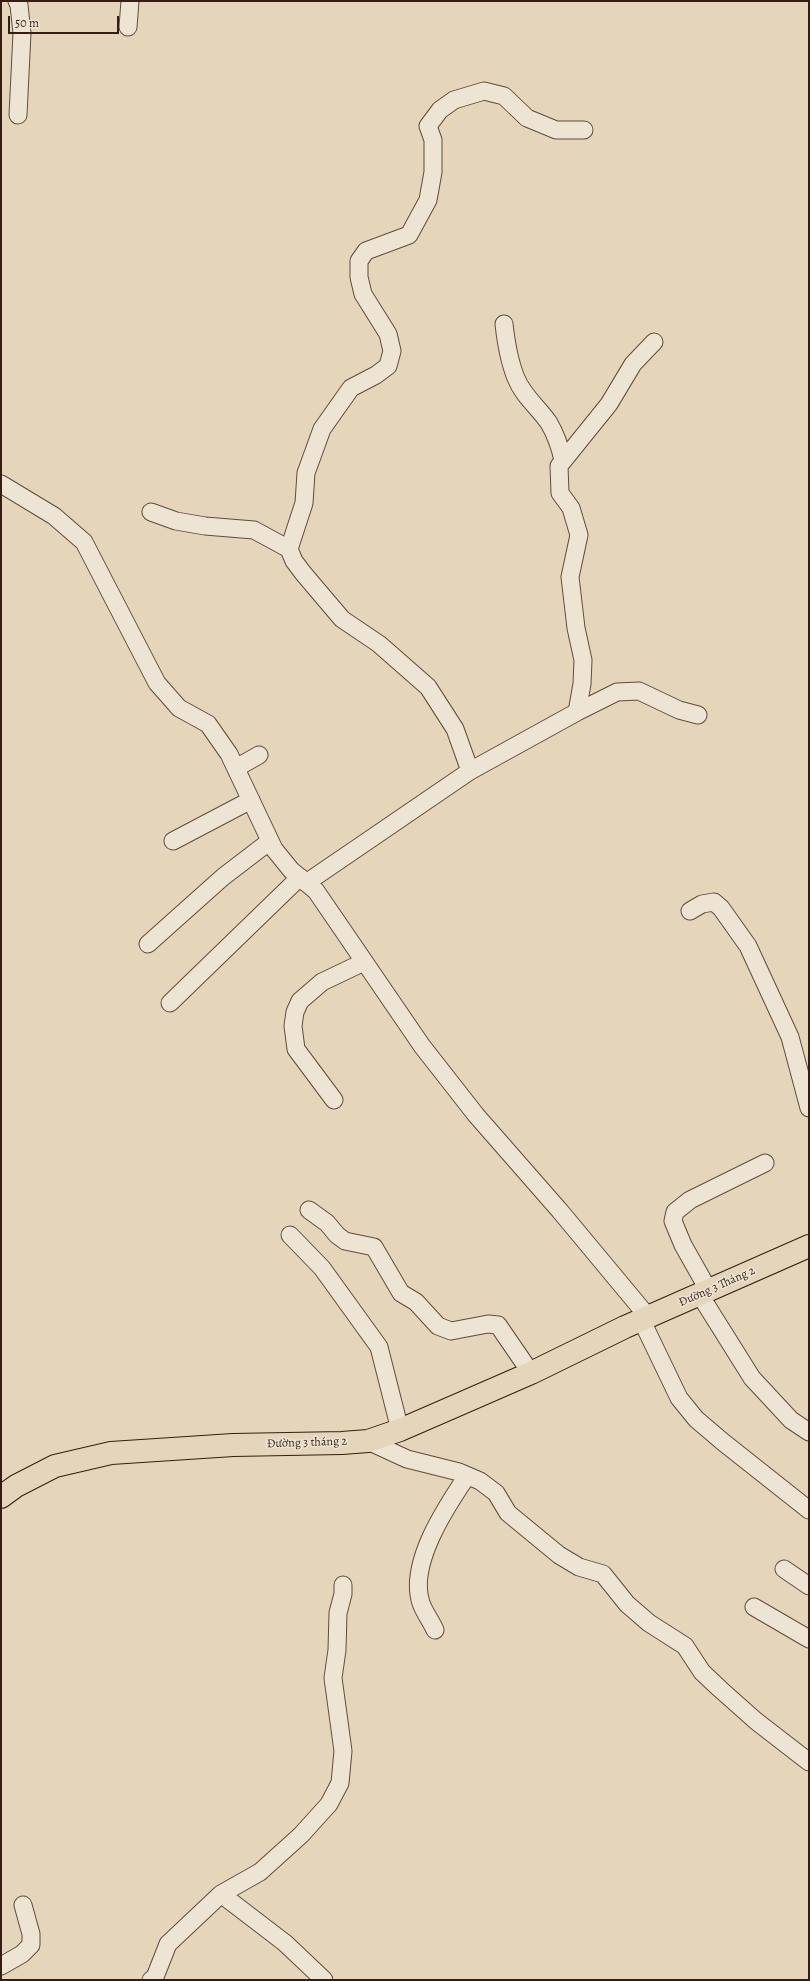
<!DOCTYPE html>
<meta charset="utf-8">
<style>
body{margin:0}
#map{position:relative;width:810px;height:1981px;overflow:hidden;background:#e5d6bb;font-family:Alegreya,serif}
canvas{display:block}
.frame{position:absolute;inset:0;border:2px solid #351d11;pointer-events:none}
.scale{position:absolute;left:8px;top:16px;width:111px;height:18px;box-sizing:border-box;border:2px solid #351d11;border-top:0;padding-left:5px;font-size:12px;line-height:14px;white-space:nowrap;color:#351d11;-webkit-text-stroke:3px #eee4d3;paint-order:stroke}
</style>
<div id="map">
<canvas width="810" height="1981"></canvas>
<div class="frame"></div>
<div class="scale">50 m</div>
</div>
<script>
const c = document.querySelector('canvas').getContext('2d');
c.lineJoin = 'round';
function stroke(path, color, width, dash) { c.strokeStyle = color; c.lineWidth = width; c.lineCap = dash ? 'butt' : 'round'; c.setLineDash(dash || []); c.stroke(path); }
function drawText(font, color, halo, rows, align = 'center') {
  c.font = font + ' Alegreya,serif'; c.lineWidth = 3; c.setLineDash([]); c.textBaseline = 'middle'; c.strokeStyle = halo; c.fillStyle = color; for (const [text, x, y, turn = 0] of rows) {
    c.save(); c.translate(x, y); c.rotate((+turn || 0) * Math.PI / 180); c.textAlign = isNaN(turn) ? turn : align; if (halo) c.strokeText(text, 0, 0); c.fillText(text, 0, 0); c.restore();
  }
}
const minor = new Path2D(`
 M17,1L19,5L22,33L18,115
 M128,27L130,1
 M504,324C506,342 509,361 516,378C523,396 539,408 549,423C556,435 560,447 563,460
 M1,484L54,516L84,542L157,683L179,708L208,724L229,754L274,849L291,870L316,891L422,1046L476,1115L560,1211L649,1318
 M151,512L176,521L205,526L254,530L289,549
 M577,712L582,684L583,660L576,628L570,577L579,535L571,508L560,493L559,466L609,404L633,364L654,342
 M236,768L259,755
 M470,771L455,729L428,687L379,644L342,619L303,573L294,561L289,549L304,503L306,473L322,429L351,388L376,375L388,366L392,351L388,334L363,294L359,277V261L366,251L409,235L428,200L433,172V140L428,126L440,110L454,100L484,91L504,96L527,118L556,130H584
 M173,841L251,800
 M306,883L470,771L577,712L617,692L639,691L679,710L698,715
 M690,911L702,904L714,902L721,908L748,946L790,1037L809,1108
 M148,944L223,877L270,841
 M170,1003L300,877
 M334,1100L296,1049L293,1026L295,1012L300,1001L322,982L364,962
 M309,1210L327,1223L337,1235L345,1241L374,1247L401,1293L416,1302L438,1326L451,1331L488,1324L498,1325L531,1373
 M290,1235L322,1268L379,1347L400,1430
 M709,1291L683,1245L673,1221L675,1212L690,1200L765,1163
 M700,1295L752,1378L791,1420L809,1432
 M642,1321L679,1398L696,1419L723,1442L809,1510
 M368,1441L407,1459L459,1472L480,1481L496,1493L508,1513L559,1555L579,1567L603,1574L627,1604L649,1623L685,1646L702,1672L720,1689L756,1721L809,1762
 M784,1569L809,1586
 M754,1607L809,1639
 M435,1630C431,1621 424,1612 421,1603C408,1564 446,1507 467,1476
 M221,1894L285,1943L324,1980
 M1,1966L22,1954L31,1945V1934L23,1905
 M151,1980L155,1977L168,1944L221,1894L260,1872L301,1835L329,1804L340,1783L343,1751L333,1678L337,1650L338,1613L343,1594V1585`);
const major = new Path2D(`
 M1,1497L16,1486L55,1466L111,1453L233,1445L342,1443L368,1441L400,1430L453,1407L531,1373L625,1327L809,1246`);
const streetNames = [
 ["Đường 3 Tháng 2",717,1287,-24],
 ["Đường 3 tháng 2",307,1443,-2]
];
stroke(minor, '#614b3c', 19);
stroke(major, '#351d11', 24);
stroke(minor, '#eee4d3', 17);
stroke(major, '#e5d6bb', 22);
drawText('12px', '#351d11', '#eee4d3', streetNames);
</script>
